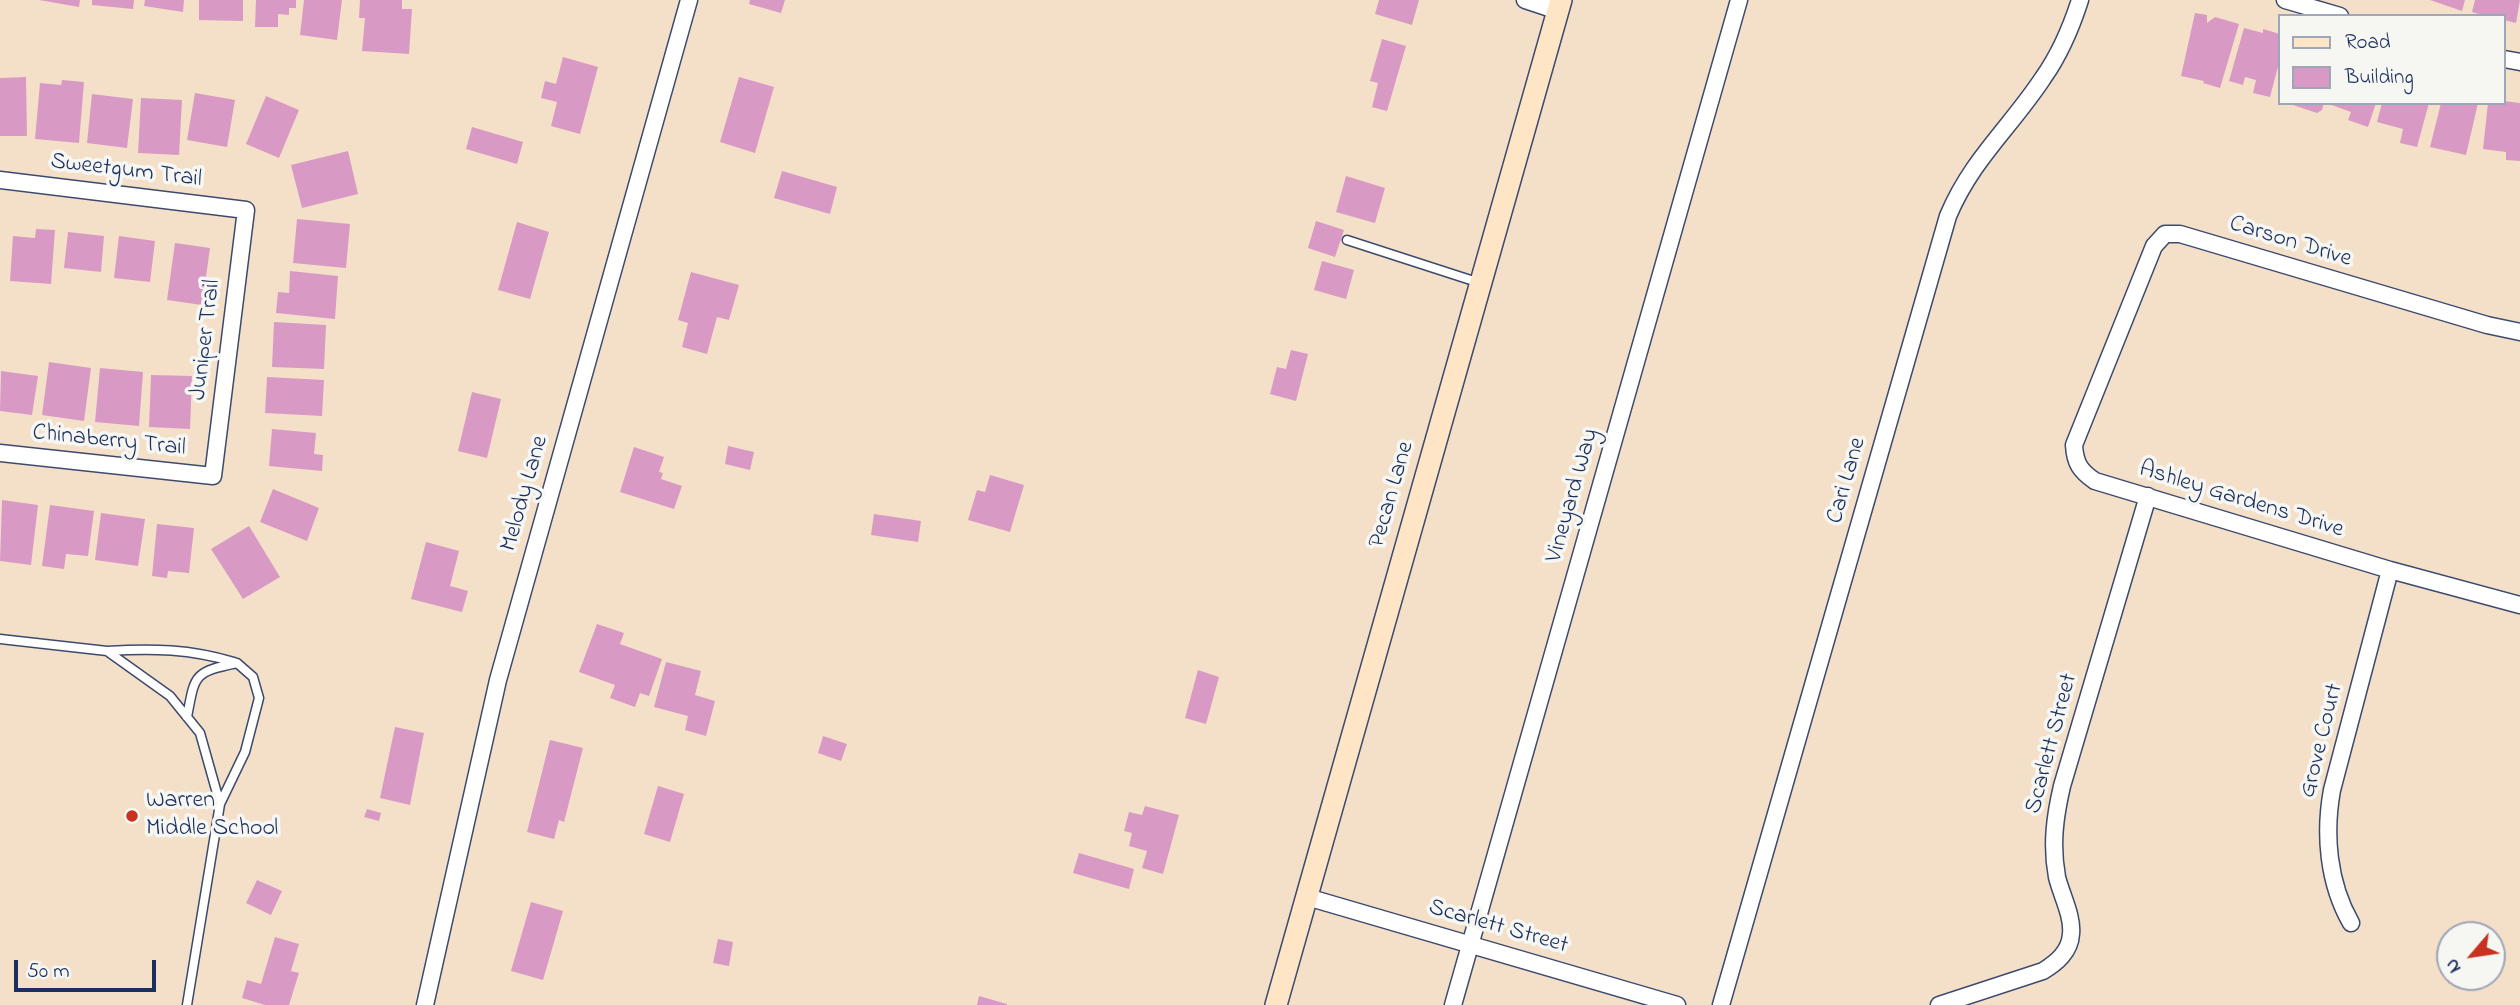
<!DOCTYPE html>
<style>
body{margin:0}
#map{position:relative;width:2520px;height:1005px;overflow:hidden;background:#f4e0c8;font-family:"Indie Flower",sans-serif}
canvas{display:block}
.legend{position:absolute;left:2278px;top:14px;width:228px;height:91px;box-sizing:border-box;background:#f6f6f2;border:2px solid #9ea6b7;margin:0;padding:9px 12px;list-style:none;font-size:21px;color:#1b2f5e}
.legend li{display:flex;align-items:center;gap:14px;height:35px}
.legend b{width:35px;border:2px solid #9ea6b7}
.north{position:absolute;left:2436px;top:921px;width:70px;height:70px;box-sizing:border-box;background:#f6f6f2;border:2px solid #9ea6b7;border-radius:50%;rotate:241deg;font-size:19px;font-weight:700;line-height:28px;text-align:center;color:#1b2f5e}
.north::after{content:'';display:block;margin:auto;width:24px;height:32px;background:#c8321e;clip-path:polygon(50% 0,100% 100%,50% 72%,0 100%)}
.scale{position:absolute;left:14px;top:960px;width:142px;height:32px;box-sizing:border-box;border:4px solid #1b2f5e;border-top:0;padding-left:9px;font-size:21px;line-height:24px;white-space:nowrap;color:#1b2f5e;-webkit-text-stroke:5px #f6f6f2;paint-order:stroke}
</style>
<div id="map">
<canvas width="2520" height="1005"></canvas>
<ul class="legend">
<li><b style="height:9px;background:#fde5c5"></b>Road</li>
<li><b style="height:19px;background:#d89ac5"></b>Building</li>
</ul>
<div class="north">N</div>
<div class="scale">50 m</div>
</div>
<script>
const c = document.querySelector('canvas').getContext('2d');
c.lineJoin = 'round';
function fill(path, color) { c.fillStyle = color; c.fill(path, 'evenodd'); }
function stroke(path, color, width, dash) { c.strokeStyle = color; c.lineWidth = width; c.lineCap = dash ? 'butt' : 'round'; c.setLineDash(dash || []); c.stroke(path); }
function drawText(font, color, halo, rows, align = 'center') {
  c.font = font + ' "Indie Flower",sans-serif'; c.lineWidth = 7; c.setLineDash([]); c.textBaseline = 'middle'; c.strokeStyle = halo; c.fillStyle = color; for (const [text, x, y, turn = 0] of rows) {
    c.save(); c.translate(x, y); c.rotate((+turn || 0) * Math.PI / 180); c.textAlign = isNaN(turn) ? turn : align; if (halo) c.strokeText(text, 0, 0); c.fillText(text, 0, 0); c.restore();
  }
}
const building = new Path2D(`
 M39,0H80L79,7Z
 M92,0H134L133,9L92,5Z
 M145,0H184L183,12L144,6Z
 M199,0H243V21L199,20Z
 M256,0H296V8H289V15L278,14V27H255Z
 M304,0H342L337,40L300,35Z
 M360,0H402V9H412L409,54L362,51L365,18H359Z
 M750,0H785L781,13L749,4Z
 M1379,0H1419L1412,25L1375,14Z
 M2430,0H2465L2462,11Z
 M2475,0H2520L2516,23L2504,20V16H2486L2472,12Z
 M2195,13L2207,15V23L2215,17L2239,24L2220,88L2203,83L2204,81L2181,76Z
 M2244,28L2263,33V29L2280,34V59L2270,97L2253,93L2256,80L2245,77L2243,85L2229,81Z
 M1382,39L1406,46L1387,111L1372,107L1378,83L1370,81Z
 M563,57L598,67L580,134L551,126L557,102L541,98L545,81L556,84Z
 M26,77L27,136H0V78Z
 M739,77L774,87L755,153L720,142Z
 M62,80L84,82L79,143L35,139L40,83L61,85Z
 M195,93L235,100L227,147L187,140Z
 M92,94L133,99L127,148L87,143Z
 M266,96L299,110L279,158L246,144Z
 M141,98L182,100L179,155L138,153Z
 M2504,101L2520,103V161L2506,160V152L2483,149L2488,103H2504Z
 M2287,103H2324L2322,110L2317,113Z
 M2326,103H2376L2368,127L2348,120L2351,112Z
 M2382,103H2429L2417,147L2400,143L2403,129L2377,122Z
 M2441,103H2478L2466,155L2430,147Z
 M472,127L523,142L517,164L466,149Z
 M348,151L358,194L302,208L291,165Z
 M782,171L837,187L830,214L774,198Z
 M1346,176L1385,188L1375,223L1336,212Z
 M297,219L350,224L346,268L293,263Z
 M1316,221L1344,230L1335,257L1308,248Z
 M517,222L549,232L530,299L498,290Z
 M36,229L55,230L51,284L10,281L13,236L35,238Z
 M68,232L104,236L101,272L64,268Z
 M119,236L155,241L150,282L114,278Z
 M175,243L210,248L202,305L167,300Z
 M1322,261L1354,270L1346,299L1314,290Z
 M290,271L338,276L335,319L276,313L278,292L289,293Z
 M691,272L739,285L729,320L717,317L707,354L682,347L688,323L678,320Z
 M274,322L326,325L324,369L272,367Z
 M1291,350L1308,354L1296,401L1270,394L1277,367L1286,369Z
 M49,362L91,368L84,421L42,415Z
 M100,368L143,372L139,426L95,422Z
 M1,371L38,376L32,415L0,411Z
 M151,375L192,376L190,429L149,427Z
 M267,377L324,380L322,416L265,413Z
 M472,392L501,399L487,458L458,451Z
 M272,429L316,433L314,454L323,455L322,471L269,466Z
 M728,446L754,452L750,470L725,464Z
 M634,447L664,457L659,472L663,473L661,479L682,486L674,509L620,492Z
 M990,475L1024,485L1010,532L968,520L977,490L985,492Z
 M273,489L319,508L307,541L260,522Z
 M2,500L38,505L31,565L0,561Z
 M50,505L94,511L88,556L66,554L64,569L42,566Z
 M101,513L145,519L138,566L95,560Z
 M874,514L921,521L918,542L871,535Z
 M157,524L194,528L189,573L168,571L167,578L152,576Z
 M249,526L280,577L243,599L211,549Z
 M426,542L459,551L450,586L468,591L462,612L411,599Z
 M597,624L624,633L620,644L662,659L649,696L640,693L635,707L610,698L615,685L579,672Z
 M666,662L701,671L695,695L715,701L706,736L685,730L688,716L654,707Z
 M1198,670L1219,677L1206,724L1185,718Z
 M395,727L424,733L410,805L380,798Z
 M823,736L847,744L841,761L818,753Z
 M550,740L583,748L564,822L559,820L554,839L527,832Z
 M658,786L684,794L670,842L644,834Z
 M1145,806L1179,815L1163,874L1142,868L1147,851L1129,846L1132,833L1124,831L1129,812L1142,815Z
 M367,809L381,813L379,821L364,817Z
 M1079,853L1134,869L1129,889L1073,873Z
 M257,880L282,891L271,915L246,903Z
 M531,902L563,911L543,980L511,971Z
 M275,937L299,944L291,971L299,973L289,1005H265L242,998L247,980L261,984Z
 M718,939L733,942L729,966L713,963Z
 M979,996L1007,1004V1005H977Z`);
const lane = new Path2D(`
 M1347,240L1480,283
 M0,639L107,651L170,696L200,733L220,804L187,1005
 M107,651C153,648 190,649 234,662
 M187,717C195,675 193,672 237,663L253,677L259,698L245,752L220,804`);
const street = new Path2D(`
 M1525,0L1558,11
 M2285,0L2340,16
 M2504,59L2520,62
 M0,180L246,210L213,476L0,453
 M2520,332L2487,325L2180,234H2165L2154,246L2074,445C2075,463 2080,471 2095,481L2390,570L2520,605
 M1307,897L1677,1005
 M2351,923C2328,883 2324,834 2332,790L2390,570
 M425,1005L498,680L689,0
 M1453,1005L1739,0
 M1721,1005L1948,216C1972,159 2010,128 2043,78C2060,54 2071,28 2080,0
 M1939,1005L2043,971C2056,963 2070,952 2071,934C2073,916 2061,894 2057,877C2051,845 2055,816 2062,786L2148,496`);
const secondary = new Path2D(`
 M1276,1005L1561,0`);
const markers = [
 [132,816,7,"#c8321e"]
];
const streetNames = [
 ["Sweetgum Trail",126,172,7],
 ["Carson Drive",2290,243,17],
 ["Juniper Trail",207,340,-83],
 ["Chinaberry Trail",109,442,6],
 ["Cari Lane",1848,481,-74],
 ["Melody Lane",526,494,-74],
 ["Pecan Lane",1393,495,-74],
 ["Vineyard Way",1574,496,-74],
 ["Ashley Gardens Drive",2241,501,17],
 ["Grove Court",2323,741,-76],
 ["Scarlett Street",2053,744,-75],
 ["Scarlett Street",1498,928,16]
];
const poiNames = [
 ["Warren",146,802],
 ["Middle School",146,830]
];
fill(building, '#d89ac5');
stroke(lane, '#3c4a6e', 11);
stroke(street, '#3c4a6e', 19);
stroke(secondary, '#3c4a6e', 24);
stroke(lane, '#fff', 8);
stroke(street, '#fff', 16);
stroke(secondary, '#fde5c5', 21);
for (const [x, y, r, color] of markers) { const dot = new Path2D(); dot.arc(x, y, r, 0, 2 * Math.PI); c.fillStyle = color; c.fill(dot); stroke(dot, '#f6f6f2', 2.5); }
drawText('24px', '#1b2f5e', '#f6f6f2', streetNames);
drawText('24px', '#1b2f5e', '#f6f6f2', poiNames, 'left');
</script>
